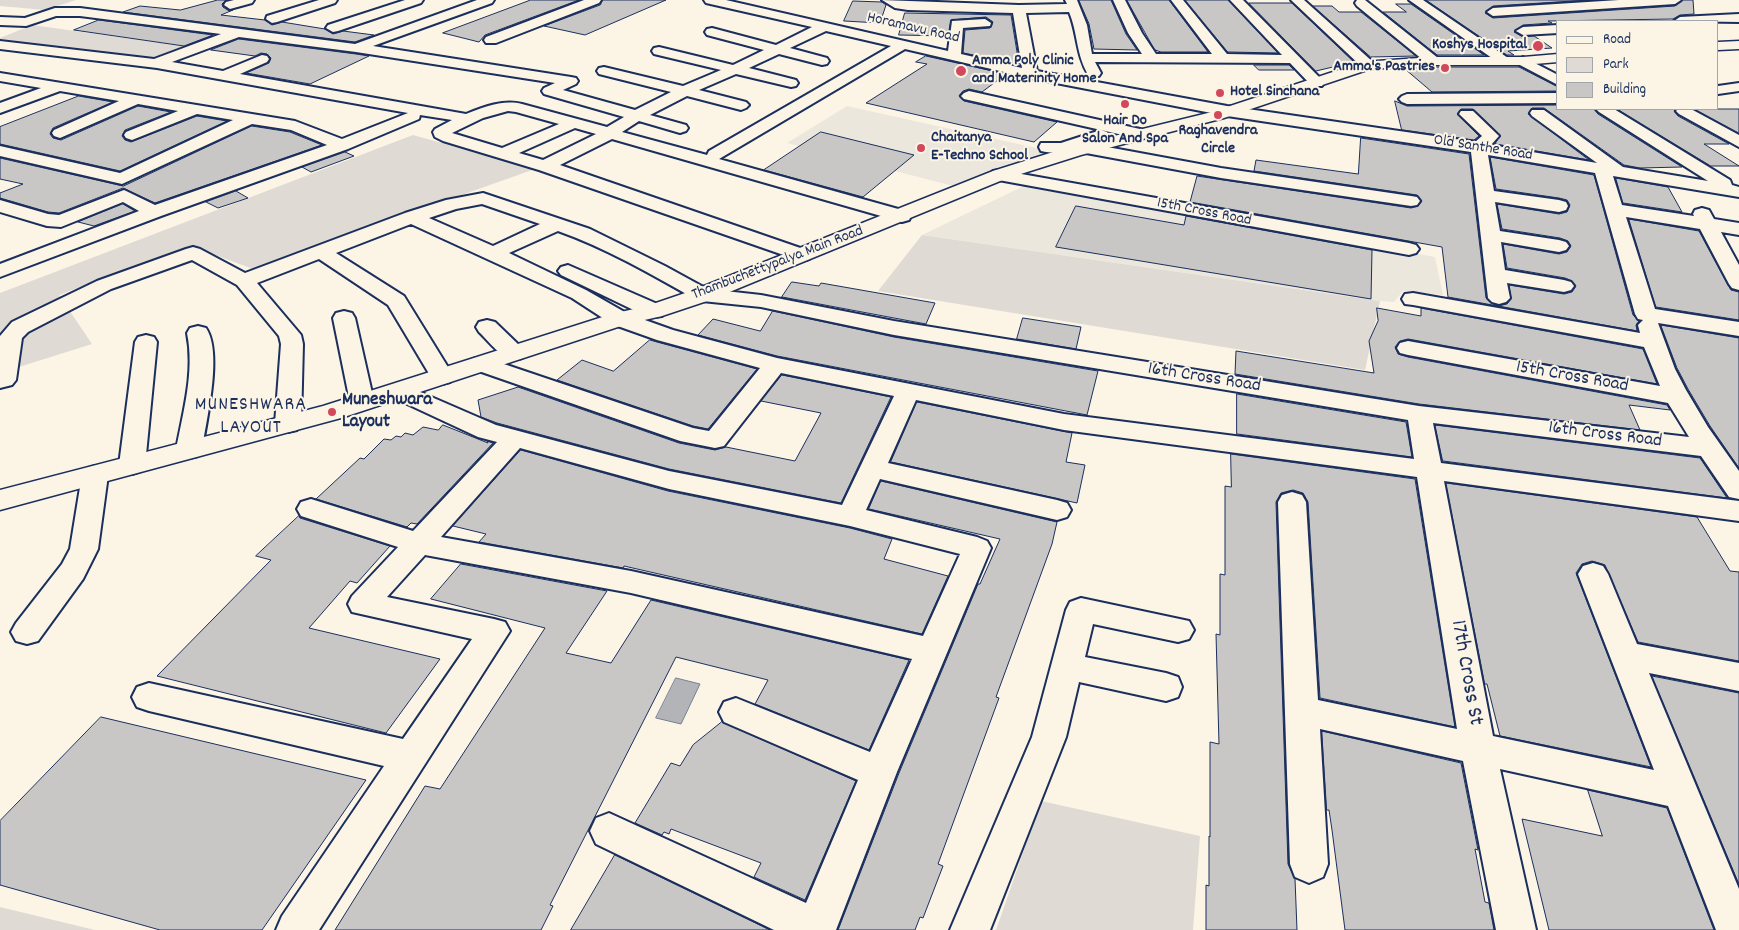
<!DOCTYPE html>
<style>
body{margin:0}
#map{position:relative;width:1739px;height:930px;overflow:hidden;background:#fcf5e5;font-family:Dekko,sans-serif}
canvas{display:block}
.legend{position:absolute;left:1556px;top:20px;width:162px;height:90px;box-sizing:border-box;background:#fcf5e5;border:1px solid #a2a6af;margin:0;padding:6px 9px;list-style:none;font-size:15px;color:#1b2f5e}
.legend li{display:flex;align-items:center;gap:10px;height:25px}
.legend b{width:25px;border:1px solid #a2a6af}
</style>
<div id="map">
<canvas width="1739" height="930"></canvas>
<ul class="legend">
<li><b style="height:6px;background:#fcf5e5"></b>Road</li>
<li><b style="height:14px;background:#dfdbd4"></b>Park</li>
<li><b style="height:14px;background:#c8c7c6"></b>Building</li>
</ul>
</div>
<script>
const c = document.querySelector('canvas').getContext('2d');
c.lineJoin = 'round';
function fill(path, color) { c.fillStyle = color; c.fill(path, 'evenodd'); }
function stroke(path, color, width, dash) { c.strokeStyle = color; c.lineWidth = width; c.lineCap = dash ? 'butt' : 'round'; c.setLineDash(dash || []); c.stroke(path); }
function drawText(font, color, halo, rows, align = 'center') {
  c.font = font + ' Dekko,sans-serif'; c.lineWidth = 4; c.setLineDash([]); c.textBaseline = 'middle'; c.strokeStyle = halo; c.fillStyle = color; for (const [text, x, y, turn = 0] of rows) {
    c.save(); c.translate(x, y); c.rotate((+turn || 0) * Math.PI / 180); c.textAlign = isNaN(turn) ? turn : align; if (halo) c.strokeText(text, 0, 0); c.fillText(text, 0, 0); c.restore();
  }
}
const built = new Path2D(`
 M847,106L1059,153L953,186L787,143Z
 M1028,184L1435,257L1443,295L1403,291L1394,302L1380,301L922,235Z`);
const green = new Path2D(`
 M0,0H76L45,10L0,6Z
 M32,25L191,47L157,61L0,42V38Z
 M413,135L535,169L253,269L191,246L59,295L92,344L0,373V293Z
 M922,235L1380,301L1365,370L878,291Z
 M1041,801L1200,836L1193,930H996Z
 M0,907L95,930H0Z`);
const water = new Path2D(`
 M676,678L700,684L681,724L656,718Z`);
const building = new Path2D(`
 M218,0H226L222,4L223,7L229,11L233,10L221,15L265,20L272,25L282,22L325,29L333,34L343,31L374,35L355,42L123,12L140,6L180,10Z
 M531,0H579L485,35L479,42L443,33Z
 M603,0H666L585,35L544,26L600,5Z
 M1079,0H1111L1126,34L1137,50L1094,49L1089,24Z
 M1127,0H1169L1208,52H1161L1155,50Z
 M1185,0H1228L1278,53L1228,52Z
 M1426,0H1589L1493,6L1485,13L1493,18L1675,6L1683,0H1693L1694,14L1680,15L1673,19L1548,21L1552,23L1523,25L1514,32L1523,37L1534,36L1552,48L1508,51L1514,55H1507Z
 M853,1L882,2L886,5L880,23L844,21Z
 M1249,3H1292L1354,62L1316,71Z
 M1396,4H1411L1484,55H1437L1383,12H1406Z
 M1313,6H1332L1339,12H1361L1416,56L1371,57Z
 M905,13L1011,15L1019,64L963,53L965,30L990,28L993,22L986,17L951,20L948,36L899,35Z
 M99,20L213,35L184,46L74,30Z
 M239,39L356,54L369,56L310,84L246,73L269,63L271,58L267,54L261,53L255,56L211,50Z
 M926,56L1006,74L982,92L969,89L963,91L959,96L964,101L1057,122L1034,142L866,103L927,64L916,62Z
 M1254,65H1289L1294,70H1259Z
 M1433,67H1519L1558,87V91L1432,92L1405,69Z
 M79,96L113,102L53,128L50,134L53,138L61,140L138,106L171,112L125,130L122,136L125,140L131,142L197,116L227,121L120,171L0,144V127Z
 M1395,101L1407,106L1558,105V109H1594L1598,114L1682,167L1640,168L1624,165L1544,108H1532L1528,114L1589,160L1495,144L1500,135L1473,109H1461L1457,114L1479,136L1474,140L1402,130Z
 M1617,109H1676L1674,111L1678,116L1729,144H1704L1739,166H1711Z
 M1694,109H1739V133Z
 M252,126L290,132L322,145L155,203L123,188L59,213L48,212L0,198V193L23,184L0,179V158L123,186Z
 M821,132L914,155L863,197L764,170Z
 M1361,138L1469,154L1486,298L1491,303L1498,306L1507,304L1511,299L1509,285L1564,294L1572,292L1576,286L1572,281L1565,278L1507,268L1503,244L1559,254L1567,252L1571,246L1568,241L1560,238L1502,229L1497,204L1559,214L1567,212L1570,205L1567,200L1559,198L1496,189L1490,157L1594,175L1633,315L1639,321L1636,325L1637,331L1448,297L1442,247L1190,202L1197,176L1411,208L1418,206L1422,201L1417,195L1254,171L1256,160L1358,174Z
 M345,152L354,156L311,172L302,167Z
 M1616,178L1668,187L1682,212L1623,203Z
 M236,191L248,198L218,208L206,202Z
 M123,204L135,211L94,226L78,222Z
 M1076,206L1184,225L1186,216L1372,250L1371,299L1056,247Z
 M1629,219L1699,231L1728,285L1731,290L1739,292V320L1656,307Z
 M792,282L819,286L821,283L935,303L926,324L782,297Z
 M1377,308L1421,316V308L1643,349L1657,384L1408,339L1400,341L1395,347L1398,354L1408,357L1667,405L1670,410L1629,405L1640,430L1419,404L1235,374L1236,351L1374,373L1369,341L1378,321Z
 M773,311L894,337L1098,371L1087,415L777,356L698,335L713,319L760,331Z
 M1023,318L1081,327L1076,349L1017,339Z
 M1661,325L1739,338V468L1710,426L1688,389L1677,368Z
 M650,340L657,342L757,369L708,429L693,426L557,380L582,360L613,371Z
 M782,375L891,397L841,503L669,469L497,423L481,417L478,400L518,387L679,443L715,450L726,447L795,461L821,413L761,401Z
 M1237,394L1406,422L1412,457L1237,434Z
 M917,402L1072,433L1066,462L1085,465L1077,503L891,462Z
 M443,425L488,443L487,441L493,443L417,524L411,523L407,527L316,499L360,458L364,459L384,439L391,440L396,436L401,437L405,433L413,435L423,427L438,430Z
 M1435,425L1700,458L1727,498L1443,461Z
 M521,450L668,491L850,528L892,539L884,559L948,576L922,634L624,566L623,568L479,542L486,534L453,526Z
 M1231,454L1415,479L1455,727L1320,698L1308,502L1303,493L1293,490L1281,493L1276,502L1288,864L1295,879L1297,930H1206V885L1209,886V836L1210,837V742L1219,744L1216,634L1220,635V574L1225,575V486L1231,487Z
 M881,481L1057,522L1052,544L996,697L999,698L938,864L943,866L923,918L920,917L915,930H838L899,773L978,584H980L1000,539L869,509Z
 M1446,483L1697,517L1730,571L1739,572V661L1638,642L1605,565L1592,561L1582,564L1576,573L1651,767L1500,736L1487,684H1485Z
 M299,516L300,518L390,546L357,583L350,581L309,628L440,659L386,733L157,676L271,560L256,556Z
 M461,564L607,591L566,653L611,663L651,600L909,660L869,750L755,704L768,680L676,657L550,905L553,906L541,930H335L425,786L440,789L545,628L431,599Z
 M1652,676L1739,693V884Z
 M101,717L366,780L262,930H160L0,885V821Z
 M722,722L856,781L805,900L754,877L761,863L671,829L669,834L664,832L662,835L635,823L671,763L680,766L693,745Z
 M1322,731L1461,763L1478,850L1475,849L1485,902L1489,903L1494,930H1345L1332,830L1329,810H1327Z
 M1588,790L1667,808L1714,930H1549L1522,819L1602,836Z
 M615,855L770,930H571Z`);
const minor = new Path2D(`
 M234,0H254L252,3L230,9L224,5L226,2Z
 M319,0H337L335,3L277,22L272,23L266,19L267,16Z
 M405,0H423L421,3L338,31L333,32L326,28L328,25Z
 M477,0H494L492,3L373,46L571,77L576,78L578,81L576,84L563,90L635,110L671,92L599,74L597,71L599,68L604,67L683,86L721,70L654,54L652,51L654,48L659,47L733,65L764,50L707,35L705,32L707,29L712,28L776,45L812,27L706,3L704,0H726L948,51L952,21L985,19L991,23L990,26L963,28L961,54L1022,68L1013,13L908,10L895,8L882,0L1019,5L1067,4L1065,0H1077L1087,25L1092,54H1142L1128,33L1113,0H1125L1142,33L1156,54H1212L1171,0H1183L1227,54L1282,55L1230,0H1243L1322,80L1324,83L1322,86H1312L1290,63L1095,62L1101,73L1099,76H1089C1076,56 1078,33 1069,12L1026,13L1037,71L1227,106L1475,142L1482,136L1459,114L1461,111H1473L1499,136L1491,145L1597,163L1532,116L1530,113L1532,110H1544L1623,167L1708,181L1599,112L1596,109H1614L1730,180L1732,185L1739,187V197L1613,176L1622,205L1694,216L1693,214L1695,210L1702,208L1709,210L1714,219L1739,223V235L1721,232L1739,265V290L1732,288L1729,284L1700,229L1626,217L1655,309L1739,322V336L1658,323L1675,369L1686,390L1708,427L1739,471V499L1729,497L1701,456L1433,423L1441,463L1739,501V521L1444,481L1493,736L1654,770L1578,574L1583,566L1593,563L1603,566L1608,574L1637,644L1739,663V691L1649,673L1739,889V930H1716L1668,806L1500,769L1536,930H1496L1463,761L1320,729L1328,864L1323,877L1309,883L1295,877L1290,864L1278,502L1282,495L1292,492L1302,495L1306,502L1318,700L1457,729L1417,477L1064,430L916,400L888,463L1057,500L1067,503L1071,510L1067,517L1057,520L880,479L866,510L977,537L987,541L991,548L897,772L836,930H774L596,844L590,831L596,818L609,813L806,903L858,780L724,722L719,712L724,702L736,698L870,752L912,659L631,593L425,555L387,597L494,619L505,622L510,631L319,930H276L282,916L384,766L149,711L137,707L132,697L137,687L149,683L403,739L472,639L352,612L348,604L352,596L398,547L301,516L297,509L301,502L311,499L413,531L497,442L478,437L390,396L386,391L390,386L398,384L406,386L496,425L669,471L842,505L894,396L781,373L724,446L715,448L680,441L473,369L469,364L473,359L481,357L489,359L693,428L709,431L760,368L657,340L612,324L572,298L411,224L336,253L404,296L454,377L450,382L442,384L434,382L388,305L319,259L257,283L301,335L303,344L301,424L297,430L288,432L279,430L275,424L281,344L279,336L237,285L192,260L111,289L28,332L22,338L16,380L12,385L0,388V336L12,322L97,281L186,249L193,247L200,249L245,273L405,213L446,200L483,193L590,229L665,266L707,289L761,295L894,321L1419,406L1689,437L1668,403L1408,355L1400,353L1397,348L1400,343L1408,341L1660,386L1644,347L1413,305L1405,304L1402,299L1405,294L1413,293L1640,333L1638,325L1643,320L1638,319L1635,314L1595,173L1488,155L1494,191L1559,200L1566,202L1568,206L1566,210L1559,212L1495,202L1500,231L1559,240L1566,242L1569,246L1566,250L1559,252L1501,242L1505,270L1564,280L1571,282L1574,286L1571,290L1564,292L1507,283L1510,298L1506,302L1499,304L1492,302L1488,298L1471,152L1227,116L1030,78L905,49L719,159L909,212L911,216L909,220L902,222L895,220L612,139L560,165L809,251L812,255L809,259L802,261L795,259L539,170L443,141L435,137L433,132L435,129L452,120L420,115L419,119L348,149L161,216L0,277V264L139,211L123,202L61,227L47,226L0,212V200L48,214L59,215L124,190L155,205L327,145L291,130L252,124L122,184L0,156V146L120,173L233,120L197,114L132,140L126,138L124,135L126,132L178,111L138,104L60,138L54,136L52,133L54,130L119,101L60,91L0,113V103L41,88L0,81V73L295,121L342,139L408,113L157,68L0,49V41L154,59L221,34L80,16H56L26,26L0,25V17L25,18L55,8H80L355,44ZM826,31L891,46L709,151L707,155L622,132L639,121L680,133L686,131L688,128L686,125L650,115L687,96L741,110L746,108L749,105L746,102L699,90L736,74L791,87L796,86L798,83L796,80L749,68L779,54L822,65L827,64L829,61L827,58L790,48ZM239,37L356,52L555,83L544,88L542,91L544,94L624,117L607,127L522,104C504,99 483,107 466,114L240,74L267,62L269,59L267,56L262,55L223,71L172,62ZM508,111L516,112L559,124L502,148L452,133L483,118ZM575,128L596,134L543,160L519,153ZM482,204L540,224L493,246L429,218L456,209ZM558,231C606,248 651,274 695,299L702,301L761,307L894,335L1408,420L1414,459L1064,414L777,358L673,330L628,314L586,290L509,253ZM520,448L669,489L850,526L960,554L923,636L631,571L441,537Z
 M584,0H601L599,3L496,43H486L484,40L486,37Z
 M1291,0H1304L1373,62L1375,65L1373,68H1363Z
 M1357,0H1365L1438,58L1440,61L1438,64H1428L1357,6L1355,3Z
 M1409,0H1423L1511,60L1509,63H1499Z
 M1619,0H1681L1675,4L1493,16L1487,12L1493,8Z
 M1739,14V22L1674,21L1680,17Z
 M1558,25V33L1523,35L1516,31L1523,27Z
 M1523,57L1558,75V85L1518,64L1516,61Z
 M1739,83V91L1718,94V86Z
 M969,91L1140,129L1146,131L1148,134L1146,137L1140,139L1101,130L1107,132L1109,135L1107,138L1091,144L1221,168L1411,196L1417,197L1420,201L1417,205L1411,206L1221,178L1086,153L1080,152L1078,148C1065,153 1054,154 1041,151L1039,147L1041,143H1061L1101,130L964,99L961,96L964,93Z
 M1558,93V103L1407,104L1402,102L1399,99L1402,96L1407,94Z
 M1678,109H1691L1739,135V147L1679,114L1676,111Z
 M999,170L1409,243L1416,245L1419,249L1416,253L1409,255L993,179L990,175L993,171Z
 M568,265L662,306L665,311L662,316L654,317L646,316L561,275L558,271L561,267Z
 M344,311L352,313L355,318L374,402L371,407L362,410L353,407L350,402L333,318L336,313Z
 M487,320L495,322L522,348L525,353L522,358C503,363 492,344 479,332L476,327L479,322Z
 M198,326L206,328C223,353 206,421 202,450L198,456L189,458L180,456L176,450C183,412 195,372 187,333L190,328Z
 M146,335L154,337L157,342L145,465L141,471L132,474L123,471L119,465L135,342L138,337Z
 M95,466L104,469L108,475L98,549L83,579L38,641L27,644L16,641L11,632L16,623L62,564L70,549L82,475L86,469Z
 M1081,598L1189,621L1194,630L1189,639L1178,642L1093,624L1085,657L1166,673L1178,677L1182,687L1178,697L1166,701L1079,682L1066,737L990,930H950L1032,737L1066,610L1070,602Z`);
const major = new Path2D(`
 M1739,41V49L1718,50V42Z
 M1558,54V62L1523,65H1433L1370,69L1224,118L1081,155L1005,179L710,300L662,316L627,324L341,418L0,510V490L323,406L612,314L647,306L694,290L993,171L1069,147L1212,112L1363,62L1433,57H1523Z`);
const markers = [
 [1538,46,6,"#d1495b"],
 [1445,68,5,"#d1495b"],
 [961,71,6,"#d1495b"],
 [1220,93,5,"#d1495b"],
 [1125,104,5,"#d1495b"],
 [1218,115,5,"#d1495b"],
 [921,148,5,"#d1495b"],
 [332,412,5,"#d1495b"]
];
const farStreetnames = [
 ["Horamavu Road",913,29,13],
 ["Old Santhe Road",1483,149,9],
 ["15th Cross Road",1204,213,11],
 ["Thambuchettypalya Main Road",778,264,-21]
];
const farPoinames = [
 ["Koshys Hospital",1527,46,"right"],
 ["Amma Poly Clinic",972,62],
 ["and Materinity Home",972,80],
 ["Amma's Pastries",1435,68,"right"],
 ["Hotel Sinchana",1230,93],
 ["Hair Do",1125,122,"center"],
 ["Salon And Spa",1125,140,"center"],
 ["Raghavendra",1218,132,"center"],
 ["Circle",1218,150,"center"],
 ["Chaitanya",931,139],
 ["E-Techno School",931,157]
];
const streetNames = [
 ["15th Cross Road",1572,378,10],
 ["16th Cross Road",1204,379,9],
 ["16th Cross Road",1605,436,7]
];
const poiNames = [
 ["Muneshwara",342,401],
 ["Layout",342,423]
];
const neighbourhoodNames = [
 ["MUNESHWARA",251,406],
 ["LAYOUT",251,429]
];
const nearStreetnames = [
 ["17th Cross St",1465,673,80]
];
fill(built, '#ece7dc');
fill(green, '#dfdbd4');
fill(water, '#b2b4b8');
stroke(water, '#767f94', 1);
fill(building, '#c8c7c6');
stroke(building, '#1b2f5e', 1);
stroke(minor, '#1b2f5e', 4);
stroke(major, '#1b2f5e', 3);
fill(minor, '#fcf5e5');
fill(major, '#fcf5e5');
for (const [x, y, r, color] of markers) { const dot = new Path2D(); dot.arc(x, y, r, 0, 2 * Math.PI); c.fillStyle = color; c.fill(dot); stroke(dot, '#fcf5e5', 2); }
drawText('16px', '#1b2f5e', '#fcf5e5', farStreetnames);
drawText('bold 16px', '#1b2f5e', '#fcf5e5', farPoinames, 'left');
drawText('19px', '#1b2f5e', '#fcf5e5', streetNames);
drawText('bold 19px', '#1b2f5e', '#fcf5e5', poiNames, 'left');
c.letterSpacing = '1px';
drawText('20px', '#1b2f5e', '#fcf5e5', neighbourhoodNames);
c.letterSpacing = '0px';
drawText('22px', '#1b2f5e', '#fcf5e5', nearStreetnames);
</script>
